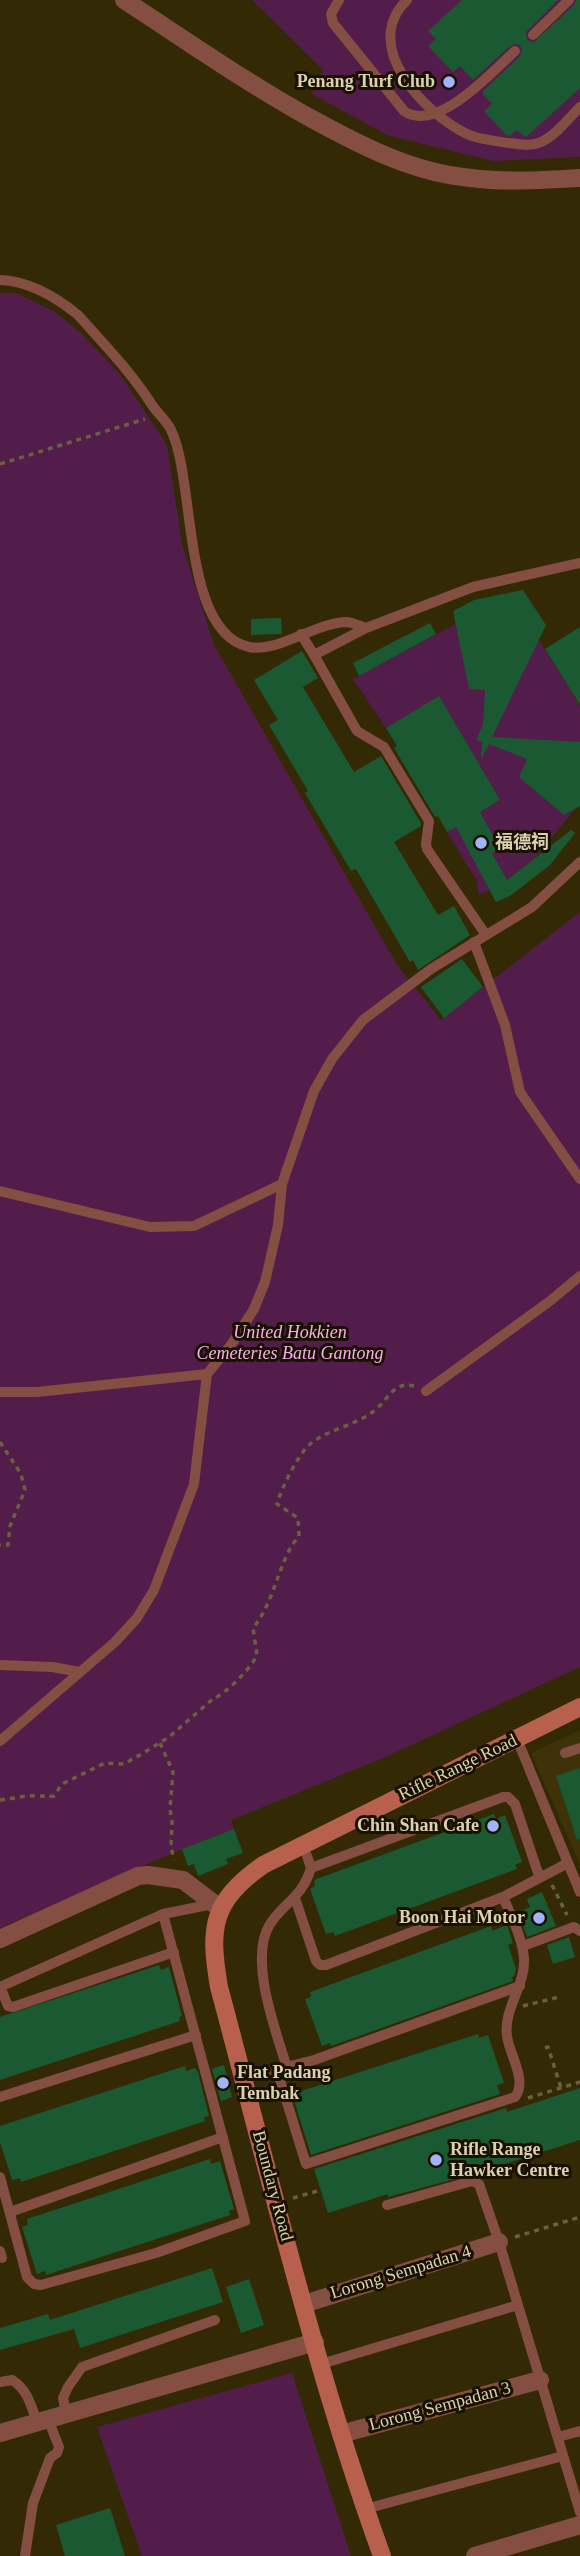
<!DOCTYPE html>
<meta charset="utf-8">
<style>
body{margin:0}
canvas{display:block;background:#332904}
</style>
<canvas width="580" height="2556"></canvas>
<script>
const c = document.querySelector('canvas').getContext('2d');
c.lineJoin = 'round';
function fill(path, color) { c.fillStyle = color; c.fill(path, 'evenodd'); }
function stroke(path, color, width, dash) { c.strokeStyle = color; c.lineWidth = width; c.lineCap = dash ? 'butt' : 'round'; c.setLineDash(dash || []); c.stroke(path); }
function drawText(font, color, halo, rows, align = 'center') {
  c.font = font + ' "Times New Roman","Noto Sans SC",serif'; c.lineWidth = 6; c.setLineDash([]); c.textBaseline = 'middle'; c.strokeStyle = halo; c.fillStyle = color; for (const [text, x, y, turn = 0] of rows) {
    c.save(); c.translate(x, y); c.rotate((+turn || 0) * Math.PI / 180); c.textAlign = isNaN(turn) ? turn : align; if (halo) c.strokeText(text, 0, 0); c.fillText(text, 0, 0); c.restore();
  }
}
const built = new Path2D(`
 M580,1730V1864L531,1753Z`);
const green = new Path2D(`
 M252,0H580V157L493,161L387,135L312,94L323,70Z
 M0,293H17L55,312L82,334L119,373L167,445L182,544L214,645L397,965L441,1020L580,912V1667L381,1759L231,1820L234,1829L182,1849L0,1928Z
 M517,605L580,706V803L535,858L501,884L479,895L476,879L447,832L500,800L439,697L386,728L353,679L478,612Z
 M292,2373L351,2556H142L97,2427Z`);
const building = new Path2D(`
 M462,0H558L526,32L527,40L534,42L574,5L576,0H580V88L526,137L516,130L510,136L506,135L484,111L492,104L483,94V91L520,56L522,50L520,45L514,44L510,46L473,80L460,66L453,72L428,46L436,39L428,31Z
 M523,590L546,625L492,737L580,742V806L564,815L519,777L527,759L489,744L481,760L482,742L476,740L483,725L485,690L469,689L453,611L474,600Z
 M281,618L282,634L251,635V619Z
 M430,623L436,634L359,676L353,663Z
 M580,627V705L545,649Z
 M302,651L318,678L303,687L354,772L381,756L421,823V826L394,842L438,915L454,906L470,935L418,970L413,960L410,962L356,869L351,871L305,793L308,791L269,725L278,720L254,680Z
 M439,696L500,800L480,812L500,849L492,853L507,880L571,830L575,833L550,865L510,896L496,902L456,827L447,832L438,816L435,817L394,748L397,746L386,728Z
 M462,959L483,987L444,1018L421,987Z
 M580,1768V1839L577,1840L556,1776Z
 M494,1814L496,1819L505,1815L522,1862L515,1865L517,1869L335,1936L333,1932L326,1934L310,1889L315,1886L314,1880Z
 M234,1829L243,1853L226,1859L228,1864L198,1876L194,1864L188,1866L182,1849Z
 M542,1892L556,1926L527,1937L521,1920L525,1918L522,1911L530,1907L527,1899Z
 M507,1925L513,1943L508,1945L516,1969L514,1976L512,1977L513,1981L331,2046L330,2043L322,2046L305,1999L311,1997L310,1992L491,1926L492,1931Z
 M569,1937L575,1957L553,1964L547,1945Z
 M159,1965L161,1970L169,1967L182,2016L179,2017L180,2021L0,2080V2017Z
 M478,2034L479,2038L488,2035L504,2083L497,2085L500,2094L311,2155L294,2100L297,2099L295,2093Z
 M224,2065L232,2097L221,2101L212,2069Z
 M185,2066L186,2071L195,2068L198,2072L209,2116L204,2117L205,2121L21,2182L20,2178L12,2180L0,2142V2126Z
 M580,2088V2140L473,2174L388,2197V2194L328,2213L314,2169L506,2108L507,2112Z
 M210,2159L211,2164L220,2161L234,2209L229,2211L230,2215L46,2275L45,2271L37,2274L22,2227L28,2225L27,2219Z
 M212,2268L223,2302L80,2348L74,2329L0,2350V2328L48,2314L50,2320Z
 M249,2279L264,2325L241,2333L226,2287Z
 M110,2508L125,2556H65L56,2525Z`);
const path = new Path2D(`
 M0,464L145,419
 M0,1442L21,1474L25,1490L10,1526L8,1545H0
 M160,1743L173,1772L170,1809L172,1822L171,1847L174,1860
 M0,1800C12,1799 25,1795 36,1796C43,1796 47,1797 54,1796L62,1784L105,1763L124,1764L145,1752L169,1737L214,1698C225,1695 253,1666 257,1655L253,1628C275,1602 279,1558 299,1536L298,1518L277,1504C281,1489 297,1457 308,1446C326,1429 356,1426 375,1410C389,1399 393,1381 414,1386
 M552,1885L567,1915
 M523,2006L559,1997
 M545,2048L548,2047L561,2088
 M528,2098L580,2082
 M293,2198L321,2190
 M515,2237L580,2217`);
const lane = new Path2D(`
 M339,0L331,14L333,23L404,111C436,134 492,72 515,51
 M407,0C360,46 424,113 467,134C480,140 496,141 509,143C520,144 530,147 541,142C556,135 568,119 580,107
 M533,35L569,0
 M0,280C28,281 56,297 78,315C104,344 131,372 152,405C158,414 167,421 171,430C196,480 181,632 249,647C278,653 315,623 346,622C352,622 360,626 366,628
 M301,634L314,655
 M486,935L427,849L426,844L429,821L384,747L357,731L314,655L366,628L473,587L580,563
 M474,942L505,1025L520,1092L580,1179
 M0,1191L150,1227L194,1226L282,1184
 M426,1391L550,1301L580,1276
 M0,1392H37L207,1374
 M0,1665L52,1667L80,1672
 M517,1739L580,1892
 M0,1741L115,1642L137,1618L154,1590L194,1484L207,1374L231,1345L254,1309L265,1282L278,1225L282,1184L314,1091L332,1059L363,1020L431,969L532,907L580,862
 M565,1753L580,1748
 M303,1844L311,1868
 M295,1898L316,1961L320,1965H326L503,1897L568,1863
 M523,1946L574,1927L580,1931
 M0,1986L8,2006L13,2007L174,1952
 M0,1987L163,1914L213,1904
 M287,2068C276,2031 248,1959 270,1924C285,1901 302,1898 311,1868L503,1797H508L515,1804L539,1876
 M277,2070L306,2164L515,2097C528,2081 509,2054 507,2036C503,2009 526,1985 524,1958C522,1937 511,1916 503,1897
 M243,2078L314,2060L520,1986
 M0,2097L196,2035
 M0,2177L27,2277L34,2284L41,2285L156,2253L245,2221L163,1914
 M387,2205L472,2181L479,2184L499,2242L580,2512
 M10,2212L223,2137
 M0,2251L2,2258
 M321,2364L518,2305
 M0,2382L12,2380C27,2389 31,2405 37,2422
 M66,2413L63,2398L68,2387L82,2367L215,2320
 M558,2437L580,2431
 M365,2509L563,2456
 M25,2556L33,2503L50,2458L57,2453L59,2447L48,2419`);
const street = new Path2D(`
 M124,0C187,41 248,84 314,120C360,145 410,171 463,177C502,183 541,180 580,178
 M0,1939L138,1876L148,1875L183,1880L221,1909
 M304,2304L499,2242
 M0,2433L315,2342
 M341,2434L540,2380
 M475,2556L580,2525`);
const secondary = new Path2D(`
 M382,2556C315,2371 270,2177 219,1987C209,1928 211,1902 263,1865L580,1707`);
const markers = [
 [449,82,7,"#a1b3fd"],
 [481,843,7,"#a1b3fd"],
 [493,1826,7,"#a1b3fd"],
 [539,1918,7,"#a1b3fd"],
 [223,2083,7,"#a1b3fd"],
 [436,2160,7,"#a1b3fd"]
];
const poiNames = [
 ["Penang Turf Club",435,82],
 ["福德祠",495,843,"left"],
 ["Chin Shan Cafe",479,1826],
 ["Boon Hai Motor",525,1918],
 ["Flat Padang",237,2073,"left"],
 ["Tembak",237,2094,"left"],
 ["Rifle Range",450,2150,"left"],
 ["Hawker Centre",450,2171,"left"]
];
const parkNames = [
 ["United Hokkien",290,1333],
 ["Cemeteries Batu Gantong",290,1354]
];
const streetNames = [
 ["Rifle Range Road",458,1768,-26],
 ["Boundary Road",272,2186,75],
 ["Lorong Sempadan 4",401,2273,-17],
 ["Lorong Sempadan 3",440,2407,-15]
];
fill(built, '#3e3208');
fill(green, '#521d4b');
fill(building, '#1b5933');
stroke(path, '#6a603d', 3.5, [5, 5]);
stroke(lane, '#854e42', 10);
stroke(street, '#854e42', 18);
stroke(secondary, '#b7604e', 18);
for (const [x, y, r, color] of markers) { const dot = new Path2D(); dot.arc(x, y, r, 0, 2 * Math.PI); c.fillStyle = color; c.fill(dot); stroke(dot, '#191100', 2.5); }
drawText('bold 18px', '#dbd1b1', '#191100', poiNames, 'right');
drawText('italic 18px', '#f7afea', '#191100', parkNames);
drawText('18px', '#dbd1b1', '#191100', streetNames);
</script>
